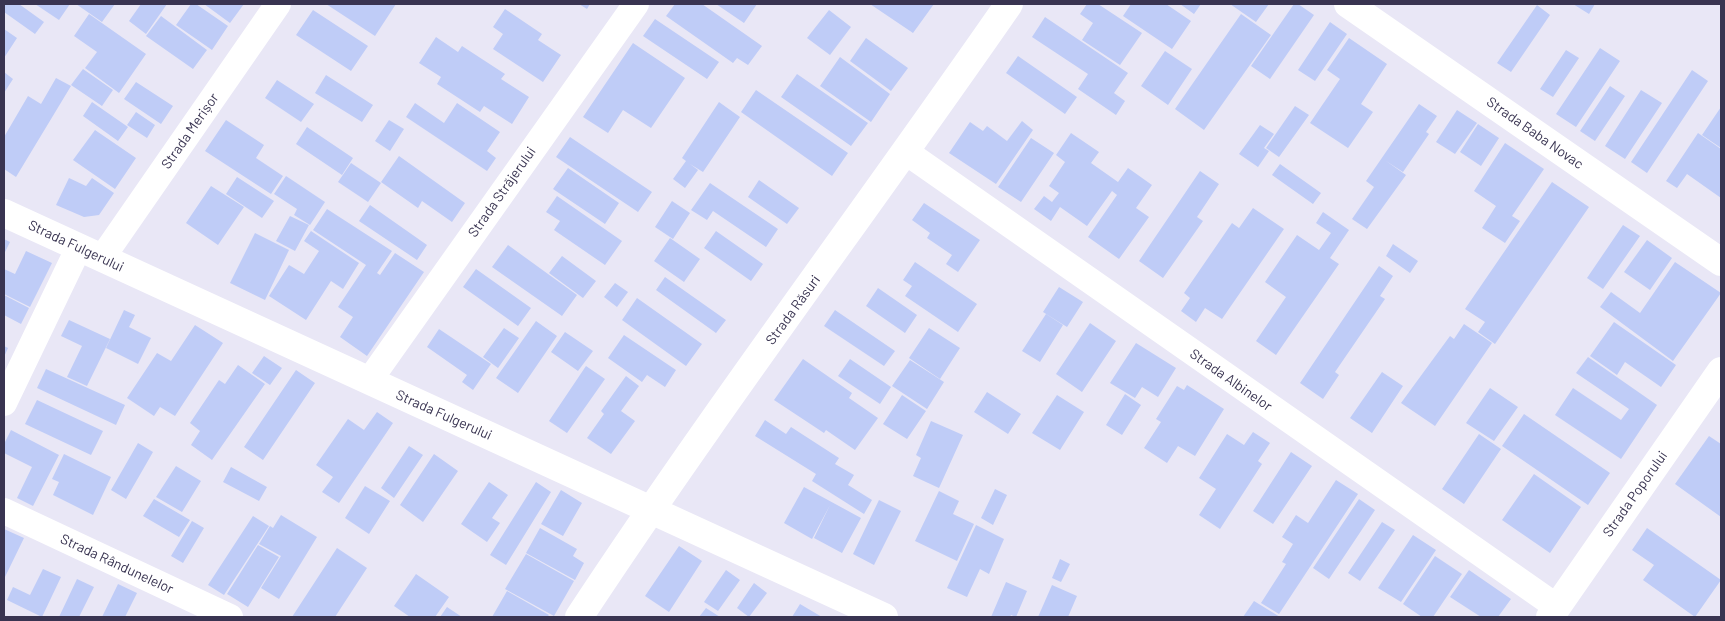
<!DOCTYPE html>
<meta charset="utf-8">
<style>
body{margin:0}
#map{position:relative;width:1725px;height:621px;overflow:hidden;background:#e9e7f6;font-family:Barlow,sans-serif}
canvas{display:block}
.frame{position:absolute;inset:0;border:5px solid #393451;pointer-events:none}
</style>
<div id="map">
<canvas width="1725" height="621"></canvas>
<div class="frame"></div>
</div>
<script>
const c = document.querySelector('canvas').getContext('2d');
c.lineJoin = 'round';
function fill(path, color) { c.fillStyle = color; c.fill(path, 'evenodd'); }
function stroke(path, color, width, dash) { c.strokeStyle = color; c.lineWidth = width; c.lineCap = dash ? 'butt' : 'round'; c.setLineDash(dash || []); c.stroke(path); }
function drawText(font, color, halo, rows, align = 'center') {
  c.font = font + ' Barlow,sans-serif'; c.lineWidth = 4; c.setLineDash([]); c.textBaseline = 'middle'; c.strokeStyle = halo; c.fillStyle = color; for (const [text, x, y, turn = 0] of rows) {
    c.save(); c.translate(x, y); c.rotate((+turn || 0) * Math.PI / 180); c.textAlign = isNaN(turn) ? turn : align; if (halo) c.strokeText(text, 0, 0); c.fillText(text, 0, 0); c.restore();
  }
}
const building = new Path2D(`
 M4,4H19L44,22L35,34L4,12Z
 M35,4H70L59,20Z
 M76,4H115L102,22Z
 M141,4H167L146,34L129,21Z
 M191,4H196L228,26L212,50L176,25Z
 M204,4H244L230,23Z
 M326,4H396L375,36Z
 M579,4H590L587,9Z
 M675,4H702L762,46L748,65L737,58L733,63L666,16Z
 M716,4H757L744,23Z
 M870,4H934L913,33Z
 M1087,4H1098L1142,33L1120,65L1082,40L1093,23L1080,14Z
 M1131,4H1166L1191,21L1172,49L1123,16Z
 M1180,4H1201L1194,14Z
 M1230,4H1269L1256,22Z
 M1294,4H1298L1314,15L1270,79L1251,66Z
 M1573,4H1595L1589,14Z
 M1537,5L1550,15L1511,72L1497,63Z
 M505,9L542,34L538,40L561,55L543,82L493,49L503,34L493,27Z
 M313,10L368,46L351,71L296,35Z
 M829,10L851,27L830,55L807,38Z
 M89,14L146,54L119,93L85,68L97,52L74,36Z
 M1241,14L1271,35L1204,130L1175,109Z
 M161,16L207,50L193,69L146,36Z
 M1045,17L1128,73L1114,93L1125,101L1116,115L1078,89L1088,74L1032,37Z
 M655,19L719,62L707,79L643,36Z
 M1330,22L1347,34L1315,81L1298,70Z
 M4,29L17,38L4,58Z
 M436,37L458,52L462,46L505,74L501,79L529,97L512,124L484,106L480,112L437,84L441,77L419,63Z
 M866,38L908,68L891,91L850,61Z
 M1349,38L1387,64L1361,104L1373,112L1348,148L1310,123L1340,79L1327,70Z
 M633,43L685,78L651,128L623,110L608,133L583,117Z
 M1600,48L1620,61L1576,127L1556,114Z
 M1566,50L1579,58L1553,97L1540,89Z
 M1165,51L1192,69L1168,105L1141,86Z
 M1018,56L1077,97L1065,114L1006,73Z
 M840,57L890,94L871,122L820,86Z
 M83,69L113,90L102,106L71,85Z
 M1692,70L1708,81L1647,173L1631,162Z
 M4,72L13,79L4,93Z
 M797,74L868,123L851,146L781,97Z
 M326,75L373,105L362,122L315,93Z
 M56,78L71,86L16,177L4,169V137L28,96L41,104Z
 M277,80L314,104L301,122L265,98Z
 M136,82L173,106L161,124L124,99Z
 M1610,86L1625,96L1595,141L1580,131Z
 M756,90L848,153L832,176L741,112Z
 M1641,90L1662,103L1625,159L1605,146Z
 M92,102L128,127L118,141L83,116Z
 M719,102L740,117L703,172L690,164L698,170L685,188L673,179L686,161L682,158Z
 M415,103L444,123L457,103L500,132L487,151L496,158L487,171L406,117Z
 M1419,104L1437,116L1426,132L1429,134L1403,172L1386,161L1406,175L1367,229L1352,219L1374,187L1366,181Z
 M1295,106L1309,115L1279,157L1266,148Z
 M1721,107V148L1702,135Z
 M1457,110L1477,123L1455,154L1436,142Z
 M136,112L155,125L147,138L127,125Z
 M226,120L264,145L256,158L283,176L271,194L205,151Z
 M389,120L404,129L390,151L375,141Z
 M1022,121L1033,130L996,184L949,153L970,122L983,131L987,126L1007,141Z
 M1478,124L1499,138L1481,166L1460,152Z
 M1260,125L1274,134L1264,148L1269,151L1258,167L1239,154Z
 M307,127L353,158L342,175L296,144Z
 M95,130L136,158L115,189L73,160Z
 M1071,133L1099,152L1091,163L1118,182L1128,168L1152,185L1136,208L1149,217L1119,259L1088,237L1117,195L1112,191L1087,226L1060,207L1051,221L1034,209L1044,196L1052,202L1059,193L1049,186L1065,162L1056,155Z
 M1698,133L1721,149V198L1687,174L1677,188L1666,181Z
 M570,137L652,192L638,212L556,157Z
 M1031,138L1054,153L1021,202L998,187Z
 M1505,143L1544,169L1512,216L1520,221L1505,243L1482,228L1496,206L1474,191Z
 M399,156L465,203L452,222L422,201L418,208L381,182Z
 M351,163L381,183L368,202L338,182Z
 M1280,164L1321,193L1313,204L1272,175Z
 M568,168L619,203L605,224L553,189Z
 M1200,171L1219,184L1197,217L1203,221L1163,278L1139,261Z
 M286,176L325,202L310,225L294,215L297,209L274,194Z
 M237,177L274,201L262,218L226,194Z
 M69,178L86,186L92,178L114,193L99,215L84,217L56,205Z
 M759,180L799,208L787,224L748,197Z
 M1552,182L1589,207L1495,344L1478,332L1485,322L1465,309Z
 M710,183L778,229L766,247L713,211L707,220L691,210Z
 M211,186L244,207L218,245L186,223Z
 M557,196L622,241L605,265L554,230L560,221L546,212Z
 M672,201L690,213L673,239L655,227Z
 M924,203L980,240L958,272L946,264L952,255L927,238L930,233L912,220Z
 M370,205L427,245L417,260L359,221Z
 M1253,208L1284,229L1222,319L1205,308L1196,322L1181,311L1190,298L1184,293L1232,223L1239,228Z
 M327,209L392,251L377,273L380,275L395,253L424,272L367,356L340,337L353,317L338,307L366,265L313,230Z
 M1323,212L1349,230L1330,258L1339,264L1276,355L1256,341L1286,297L1265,282L1297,235L1319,250L1331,233L1316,223Z
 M290,216L309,225L295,251L276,241Z
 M1623,225L1640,236L1603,289L1587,278Z
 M311,231L359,263L343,289L331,281L306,320L269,296L289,265L304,274L319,251L304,241Z
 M716,231L763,264L751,281L704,248Z
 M255,233L289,250L265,300L230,283Z
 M670,238L700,259L684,282L654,261Z
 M4,239L10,242L4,254Z
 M1647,240L1672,258L1650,290L1624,272Z
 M1393,244L1418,261L1410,273L1386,256Z
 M508,245L577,295L562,316L492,267Z
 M26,251L52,263L30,307L4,294V269L15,274Z
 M562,256L596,281L583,298L549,273Z
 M915,262L977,304L958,332L905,296L912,286L903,280Z
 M1675,262L1721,293L1673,361L1600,307L1611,292L1640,313Z
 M1379,266L1393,276L1380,296L1385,299L1335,372L1339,375L1323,399L1300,383Z
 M476,269L531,308L518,326L463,287Z
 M665,277L726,320L716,333L656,290Z
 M615,283L628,292L617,307L604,297Z
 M1059,287L1083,302L1067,327L1043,312Z
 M878,288L917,315L905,333L866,306Z
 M4,295L29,308L21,324L4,315Z
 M637,298L702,344L686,366L622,320Z
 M124,310L135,315L129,327L151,338L138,364L106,348Z
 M835,310L895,351L884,366L824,326Z
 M1046,314L1063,325L1040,362L1022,351Z
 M69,320L110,339L87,386L67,377L82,346L61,336Z
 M536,321L557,336L518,393L496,378Z
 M1614,322L1676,365L1661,387L1625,362L1617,375L1590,356Z
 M1090,323L1116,341L1082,392L1056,374Z
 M1464,324L1492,343L1435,426L1401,403L1450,336L1454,339Z
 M195,325L223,343L175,416L160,407L154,416L127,398L157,353L171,361Z
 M504,328L519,338L498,368L483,357Z
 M929,328L960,348L940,379L909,358Z
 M439,329L491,364L473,390L462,382L467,375L427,347Z
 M565,332L593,351L578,371L551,352Z
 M624,335L676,370L665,387L647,375L642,382L608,358Z
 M1136,343L1176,368L1158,397L1142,387L1135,398L1110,383Z
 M4,346L8,348L4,357Z
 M264,356L282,368L270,385L252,373Z
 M1588,357L1657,405L1621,459L1555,415L1573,388L1621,420L1629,409L1576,373Z
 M803,359L852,393L849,398L878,418L855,450L826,430L824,433L774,400Z
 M850,359L891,387L880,404L838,376Z
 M910,360L944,382L927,409L892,386Z
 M238,365L265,384L212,460L191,445L200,431L190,423L219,380L225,384Z
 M586,366L605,379L567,433L549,421Z
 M46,369L125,405L116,425L37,388Z
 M296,370L315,383L263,460L244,447Z
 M1382,372L1403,386L1372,433L1350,418Z
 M626,376L639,386L621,411L635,421L611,454L587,438L604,414L601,411Z
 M1187,385L1224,409L1195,456L1178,446L1167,463L1144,448L1161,422L1156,419L1177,386L1184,390Z
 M1490,388L1518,407L1494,441L1466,423Z
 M987,392L1021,414L1008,434L974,412Z
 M1125,394L1141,405L1122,435L1106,425Z
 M902,395L926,411L907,439L883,424Z
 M1057,395L1084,412L1060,450L1032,433Z
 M37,400L103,431L91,455L25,424Z
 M377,412L393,423L339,503L322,492L333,477L316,465L348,419L364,430Z
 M1524,414L1610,473L1588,505L1502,446Z
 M765,420L786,434L791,427L839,458L835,464L854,475L848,485L872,500L864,514L812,481L816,474L755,436Z
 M931,421L963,435L939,488L913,476L921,458L916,455Z
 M11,430L59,455L33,506L17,498L32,467L4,453V444Z
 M1253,432L1270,443L1258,461L1262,464L1220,529L1199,515L1216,489L1199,478L1227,434L1244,445Z
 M1479,434L1501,449L1464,504L1442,489Z
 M1709,436L1721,444V517L1675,484Z
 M138,443L153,452L126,499L111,490Z
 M409,446L423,455L394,498L381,488Z
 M1291,452L1312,466L1273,524L1253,511Z
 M64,454L111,477L93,515L53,495L59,482L52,479Z
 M434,454L458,471L423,522L400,505Z
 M176,466L201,481L182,512L156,497Z
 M231,467L267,487L259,501L223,482Z
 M1534,474L1581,507L1550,553L1502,520Z
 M1336,480L1358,494L1279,614L1261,603L1286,564L1282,562L1293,544L1282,537L1296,515L1308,523Z
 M489,482L508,495L492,518L500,523L487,542L461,524Z
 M536,482L551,492L506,565L490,555Z
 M365,486L390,501L369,534L345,518Z
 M804,487L861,518L842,553L814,538L830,505L812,539L784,523Z
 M995,489L1007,495L993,525L981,518Z
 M561,490L582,503L563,536L541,524Z
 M939,491L959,501L953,514L974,524L957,561L915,541Z
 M154,499L190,520L179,537L143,516Z
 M1359,499L1375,510L1329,579L1313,568Z
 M879,500L901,511L874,565L853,554Z
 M281,515L317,537L279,599L261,588L281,556L259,544L270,526L273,528Z
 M253,516L269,526L224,595L208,585Z
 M192,521L204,528L183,563L171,556Z
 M1382,522L1395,530L1360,581L1348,573Z
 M976,525L1004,539L989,574L980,569L967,597L947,588Z
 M540,528L577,549L573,556L584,563L575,580L526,553Z
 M1647,528L1721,580L1695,617L1643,580L1654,565L1632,550Z
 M4,529L24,538L5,577L4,576Z
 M1413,535L1436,550L1401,602L1378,588Z
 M258,545L279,557L248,607L227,594Z
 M679,546L702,561L669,612L645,596Z
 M337,548L367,568L335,617H292Z
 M526,554L574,581L554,616L505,589Z
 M1435,556L1462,574L1433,617H1422L1403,604Z
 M1060,559L1070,564L1061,582L1052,578Z
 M43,569L61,577L42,617L7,600L13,587L30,595Z
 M726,570L740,580L718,611L704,602Z
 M1469,570L1511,599L1498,617H1481L1450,597Z
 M416,574L449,597L435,617H410L394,606Z
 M77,579L94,587L79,617H59Z
 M1006,582L1027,591L1016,617L1011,615L1010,617H991Z
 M754,583L767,593L749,617L737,608Z
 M118,584L137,593L125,617H102Z
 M1052,585L1077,596L1068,617H1038Z
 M507,591L549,615L547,617H492Z
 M1254,601L1280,617H1243Z
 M800,604L822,617H792Z
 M447,607L462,617H440Z
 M706,608L720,617H699Z`);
const street = new Path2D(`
 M906,152L1557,607
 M102,258L278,4
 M369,381L636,4
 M4,403L79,247
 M4,511L230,617`);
const secondary = new Path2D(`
 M1348,4L1721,262
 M4,213L884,617
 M579,617C716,409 867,209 1009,4
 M1550,617L1721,371`);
const streetNames = [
 ["Strada Merișor",190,131,-55],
 ["Strada Baba Novac",1535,133,35],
 ["Strada Străjerului",502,192,-55],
 ["Strada Fulgerului",76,246,25],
 ["Strada Răsuri",793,310,-54],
 ["Strada Albinelor",1231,380,35],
 ["Strada Fulgerului",444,415,24],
 ["Strada Poporului",1635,494,-55],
 ["Strada Rândunelelor",117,564,25]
];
fill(building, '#bfccf7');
stroke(street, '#fff', 26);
stroke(secondary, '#fff', 28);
drawText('14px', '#393451', '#fff', streetNames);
</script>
